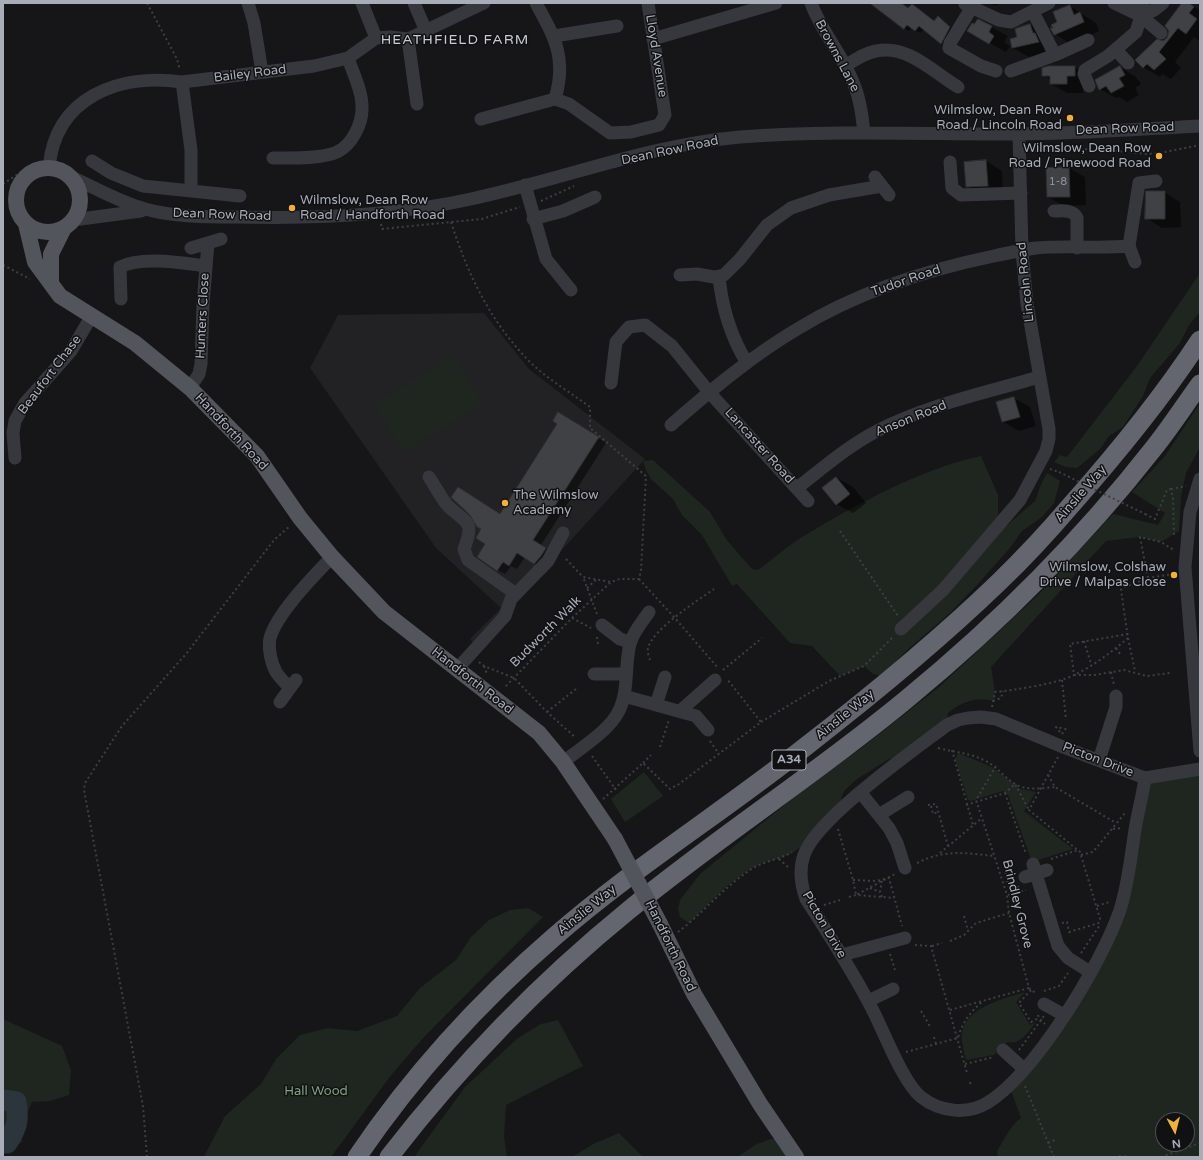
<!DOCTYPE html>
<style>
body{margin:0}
#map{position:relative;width:1203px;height:1160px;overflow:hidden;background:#161618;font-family:"Varela Round",sans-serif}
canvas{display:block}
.frame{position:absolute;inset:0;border:4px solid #a8adb8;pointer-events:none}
.north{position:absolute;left:1155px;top:1112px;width:40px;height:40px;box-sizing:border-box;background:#111113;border:1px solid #4d4f55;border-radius:50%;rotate:173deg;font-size:11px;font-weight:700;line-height:16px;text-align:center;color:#a8adb8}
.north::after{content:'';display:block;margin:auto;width:14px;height:18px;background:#f2b134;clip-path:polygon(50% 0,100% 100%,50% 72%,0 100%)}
</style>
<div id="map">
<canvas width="1203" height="1160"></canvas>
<div class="frame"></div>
<div class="north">N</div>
</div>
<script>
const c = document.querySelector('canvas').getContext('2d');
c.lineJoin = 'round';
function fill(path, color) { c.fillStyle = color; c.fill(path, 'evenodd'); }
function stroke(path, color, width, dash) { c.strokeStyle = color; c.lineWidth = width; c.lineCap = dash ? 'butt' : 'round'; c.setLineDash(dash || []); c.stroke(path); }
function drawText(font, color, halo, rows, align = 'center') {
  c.font = font + ' "Varela Round",sans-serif'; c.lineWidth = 3; c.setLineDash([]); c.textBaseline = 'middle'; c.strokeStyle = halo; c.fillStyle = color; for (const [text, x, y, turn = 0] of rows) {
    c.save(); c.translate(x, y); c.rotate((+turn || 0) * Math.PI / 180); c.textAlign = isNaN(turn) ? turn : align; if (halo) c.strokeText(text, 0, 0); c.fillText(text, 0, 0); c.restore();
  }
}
const built = new Path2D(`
 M484,313L529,369L645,459L519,597L510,614L512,616L480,649L470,639L501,608L436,548L310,368L338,315Z`);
const green = new Path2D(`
 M1200,273V312L1189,325L1180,343L1150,378L1143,396L1123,427L1109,436L1100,449L1077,468L1066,467L1054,462L1060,455L1067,457L1137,366Z
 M453,355L483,403L404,453L373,405Z
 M1200,403V447L1186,473L1181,497L1179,531L1161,542L1140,537L1106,541L991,667L995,692L993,701C977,696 961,702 948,713L947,725L906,757L889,759L857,779L844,791L841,799L843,809C827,823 811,841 792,853C779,860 764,861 752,868C728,882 708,905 689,923L680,917L678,909L680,900L700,874L820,776L859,750L939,687L1037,596L1113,514L1158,525L1165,513L1132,492L1165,456Z
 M981,456L998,495V517L1005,527L1035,501L1042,482L1047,473L1060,481L1054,503L1042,517L1022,531L1010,548L977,585L950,613L906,651L882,676L873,674L864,666L840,676L812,646L790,643L737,584L732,586L702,535L682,515L673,499L651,479L647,472L643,461L653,460L710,512L726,539L738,553L752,569L758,570C774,558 790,544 807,534C859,503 921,469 981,456Z
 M958,753L992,767L1021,789L1036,792L1024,811L1073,849L1032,862L1008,795L1003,791L971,801L968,800L955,759Z
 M1200,769V1157H998L997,1151C1003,1142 1012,1123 1021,1118L1009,1085L1019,1074L1110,935L1145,778ZM1163,1120H1187V1144H1163Z
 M644,772L663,796L625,822L611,799Z
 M528,908L543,917L425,1036L392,1074L331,1157H204L225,1116L261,1084L276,1059L300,1035L328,1028L357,1031L397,1016L420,988L456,960L471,937L489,920L510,910Z
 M1025,992L1016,1002L1030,1025L1036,1022C1028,1032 1021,1045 1008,1042L1003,1045L994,1055L967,1060C964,1056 964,1051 963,1046C954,1010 1000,1000 1025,992Z
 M3,1019L62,1046L71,1070L69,1095L50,1101L32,1102L21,1128L22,1142L3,1153Z
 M558,1020L583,1066L506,1105L504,1136L507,1157H414L465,1087L518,1038L541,1024Z
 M619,1133L643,1157H572L593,1144Z
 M771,1139H783L796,1157H737L757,1144Z`);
const shadow = new Path2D(`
 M873,3H901L909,9L912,5L934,22L938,17L943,20L955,31L946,46L924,29L920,33L912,28L909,31L904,28Z
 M989,3H998L996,6Z
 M1184,3H1188L1200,10V41L1194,37L1175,62L1181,68L1171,79L1162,74L1160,77L1143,67L1164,42L1168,38Z
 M1070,6L1096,23L1099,31L1071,44L1055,34L1054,29Z
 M978,20L1008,36L1004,42L1010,46L1006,52L968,31L975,26Z
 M1030,25L1046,34L1055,51L1029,57L1013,48L1011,40L1018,38Z
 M1075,67L1091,76L1083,85V93H1067L1051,84V80L1043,75Z
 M1120,67L1136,77L1141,84L1135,88L1139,95L1127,102L1119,97L1116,98L1100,89Z
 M986,161L1002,171L1003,195L983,196L967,186Z
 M1069,168L1085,177L1086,205L1064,206L1048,197Z
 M1164,192L1180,202L1181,227L1162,228L1146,218Z
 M1014,398L1030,407L1036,426L1019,431L1003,422Z
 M567,417L606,443L541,545L553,553L542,568L525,557L517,569L511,566L505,574L497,570L487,543L500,515Z
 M837,478L853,487L866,503L853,513L836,504Z`);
const river = new Path2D(`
 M3,1100L16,1102C19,1121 17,1128 7,1143H3`);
const building = new Path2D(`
 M870,3H901L908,8L912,4L934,21L938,16L950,27L941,44L919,26L915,31L907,25L904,29Z
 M1182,3H1189L1194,7L1189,13L1197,19L1186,34L1178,28L1159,52L1166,59L1154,70L1147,64L1143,68L1135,60L1157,39L1163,41L1167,38L1169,31L1165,26Z
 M1070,5L1074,15L1080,12L1084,22L1054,35L1050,28H1053L1051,25L1057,22L1053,12Z
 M978,19L992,26L989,32L994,36L989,44L967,31L972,23L974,24Z
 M1030,24L1033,33H1035L1039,42L1012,48L1010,39L1017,37L1015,29Z
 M1049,66H1075V76H1067V84H1050V76H1042V68Z
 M1120,66L1125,75L1119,78L1124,86L1111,93L1106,86L1099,90L1095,80Z
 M986,160L988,186L966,187L964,162Z
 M1069,167L1070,197H1047L1046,168Z
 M1146,191H1165V219H1145Z
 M1014,397L1020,417L1002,422L996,402Z
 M558,412L599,437L533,540L546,548L541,556L534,564L517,553L509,566L503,562L497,571L477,557L485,544L476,538L481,529L477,527L470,515L451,497L458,487L500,514L557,424L553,421Z
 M836,477L850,494L836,505L822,488Z`);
const path = new Path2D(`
 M147,3L177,59L180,70
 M1030,151L1097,149L1146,154L1160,153L1200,145
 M3,184L30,166L38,163
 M541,201L574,186
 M451,222C468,275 490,321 529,361C547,379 570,392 590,407V428L646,476L641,570L639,579H620L611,582L572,618L504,688
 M381,224L382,229L482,219L520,207
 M3,265L30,279
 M1050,469L1059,472
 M1171,489L1186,486
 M1145,514L1155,519L1167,490L1170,489L1173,497L1174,536
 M840,531L898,616
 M566,559L583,577
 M1148,578L1140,537L1161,542L1174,550
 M639,579L674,617L718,668
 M587,588L597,579
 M597,614L583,577L611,582
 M572,618L591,628
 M1128,634L1070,644L1074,675H1094L1124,670L1147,676L1170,673
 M597,637L598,644
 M1128,638L1135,671
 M1084,641L1091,664
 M1116,648L1120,654
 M650,660C649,657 647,652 648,648C652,630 698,600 714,589
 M479,662L484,666L514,678L547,712L576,738
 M484,666L487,674
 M723,670L762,638
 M1111,672L1114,685
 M1062,680L1066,720
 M993,701L1001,698L1003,691
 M992,707L995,692C1014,690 1057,684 1074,675C1092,667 1113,651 1128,638L1121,590L1122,588L1148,578L1173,574
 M547,712L576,689
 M761,722L829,681L864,666L893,637
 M1060,732L1056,727L1066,729
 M1062,734L1067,727
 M710,741L719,754
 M660,747L669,720
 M938,748C957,753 967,752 986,761C997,767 1004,777 1015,784C1026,791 1043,788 1055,787
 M952,750L973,825
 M592,756L616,790
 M1058,757L1029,810L1080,852L1101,922
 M643,763L651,755
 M996,766L976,800L977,803L1007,895L1009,913L1029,988L1034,992L1035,995
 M1048,775L1055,787L1116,823
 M1005,793L1026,854
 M603,799L643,763L670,789L679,784L761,722L727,679
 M928,805L936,804L948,846
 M966,805L1005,793L1015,784L1029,810
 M931,806L933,814L938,812
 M838,829L853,880L856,895L895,874
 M1113,829L1123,828
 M940,853L982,818
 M1081,855L1093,852L1125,813
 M779,859L789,868
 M1051,859L1078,850
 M917,863C945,849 965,853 995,856
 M853,880L876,881L889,878L902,926
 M870,888L880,892
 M1011,894L1026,890
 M1008,895L1011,894L1005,873L1009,872L1015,891L1019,889L1018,886
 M849,897L856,895L894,898
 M882,897L880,892L882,881
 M824,905L840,900
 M1097,906L1109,902
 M964,916L968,931
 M1062,923L1067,922L1069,932L1102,922
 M678,932C703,913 724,887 750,870C763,861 779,860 792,852
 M950,941L964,935L976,923L1009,913
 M915,945L931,946L967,1073
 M932,946L942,943
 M1081,953L1100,925
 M890,954L895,970
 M1031,990L1019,1003L1031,1022L1039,1018
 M1044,991L1059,986L1068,973
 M950,1010L1029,988
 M921,1011L931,1028
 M1038,1015L1039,1018L1045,1024
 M934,1037L936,1044
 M1019,1050L1044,1016
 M906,1052L958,1038C962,1023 970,1012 982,1002
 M965,1064L994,1057
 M970,1082L971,1086
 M1025,1086L1054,1157
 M1048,1143L1055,1140
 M1119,1156L1135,1157
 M147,1157L143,1106L84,790L85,783L122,726L186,654L274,540L290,526
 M1161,1157L1200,1143`);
const minor = new Path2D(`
 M248,3L254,23L262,72
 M362,3L376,38
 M414,3L426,31
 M536,3C555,38 567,58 555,99
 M811,3C821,31 842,54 853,82C860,98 862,115 864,133
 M1114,3L1141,16L1154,10L1163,3
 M965,4L999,20L1011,22L1049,3
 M972,7L950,43L949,48L981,66L996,71
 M1131,11L1143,3
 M1033,12L1055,55
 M554,36L617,26
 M408,39L417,104
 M653,39L776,3
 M1116,50L1128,63
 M845,66C855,60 864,53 876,51C907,44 933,72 958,87
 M1011,71L1055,55L1088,40
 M182,82L191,150V191
 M1089,86L1084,74L1085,70L1108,56L1136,32L1141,16L1161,33
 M481,119L555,99L569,104L610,133L631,132L659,125L665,115L648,3
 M273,158C289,158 323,159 337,152C352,145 362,124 362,109C363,93 353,73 348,58
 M92,161L111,173L143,186L240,196
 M950,162L952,188L961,195L1021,193
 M49,168C55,97 119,73 182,82L314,66L348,58L376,38L391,37L408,39L484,3
 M71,177C96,188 119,202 145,209C174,217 206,217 236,217C314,219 394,216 471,199C561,180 648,145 740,137C832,130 924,134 1016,134C1077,134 1139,129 1200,126
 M875,177L889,195
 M525,185L546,259L571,290
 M1054,211C1062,211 1073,209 1077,218V248
 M533,219L563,211L595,197
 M73,220L141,211
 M191,248L221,239
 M1135,262L1129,246L1139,183L1156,181
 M680,275L697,274L714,277L724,275L740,259L767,225L791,208L829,195L882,186
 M719,277C722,307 731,337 747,363
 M121,299L120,267C142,256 182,263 206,266
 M611,383L616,342L629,327L645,325L672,346L709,392L808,501
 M190,388L199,374L201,364L203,304L208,243
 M671,425C711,390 753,355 799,328C858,292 926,270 994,256C1008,253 1022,250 1036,248C1067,245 1098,249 1129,246
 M15,458L13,433L15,421L25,403L71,351L91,317
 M429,477C435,486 441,498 448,506C467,524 475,520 464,549L468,560L516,594
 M1200,479L1190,512L1185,567L1200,751
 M797,488C823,468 848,446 877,431C927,405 985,393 1039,377
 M602,625L620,639L630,642
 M901,629L943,590L1020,500L1046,451L1049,439V429L1027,304L1022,251L1019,134
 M457,669L505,616L511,599L548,561L563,533
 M594,674H626
 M290,688C285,683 279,677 276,672C271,663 268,648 270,638C277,613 313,577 332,557
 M624,696L696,716L708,730
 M280,702L296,680
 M656,705L665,677
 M680,711L715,680
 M1099,760L1116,707V696
 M563,762C581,748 604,734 616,716C630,695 624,666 630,644C633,632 642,622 649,612
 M1145,778C1143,793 1139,808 1136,824C1131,853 1129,882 1120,910C1102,963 1035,1074 987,1103C967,1115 940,1112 921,1097C902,1082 882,1026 869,1003C850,967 828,933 806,899C801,885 799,869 804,855C816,819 914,750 947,725L958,720L968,718L981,717L996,719L1063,747L1145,778L1200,769
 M861,793L889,828L897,843L905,868
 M879,815L908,797
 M1033,864L1058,946L1068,958L1090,972
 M1025,877L1047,870
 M842,955L905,938
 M868,1001L893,989
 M1044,1004L1064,1015
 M1003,1050L1024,1069`);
const major = new Path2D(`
 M16 200a32 32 0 1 1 64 0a32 32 0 1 1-64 0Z
 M26,224L35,262L60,296L135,343L190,388L257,456L300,518L332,557L384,612L539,733L563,762L615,839
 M51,284V254L64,228
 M660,924L694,994L760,1104L796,1157`);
const highway = new Path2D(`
 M357,1157C412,1076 480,1001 554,937C633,868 723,812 805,747C872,695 938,641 999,582C1025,557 1049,531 1072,504C1118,452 1162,398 1200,340
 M389,1157C461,1064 538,984 629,910C719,836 818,773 908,698C998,624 1081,541 1153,449C1170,428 1184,406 1200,384`);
const pathBridge = new Path2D(`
 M1059,472L1145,514`);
const majorBridge = new Path2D(`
 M615,839L660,924`);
const markers = [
 [1070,118,4,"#f2b134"],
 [1159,156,4,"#f2b134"],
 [292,208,4,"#f2b134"],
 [505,503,4,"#f2b134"],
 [1174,575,4,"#f2b134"]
];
const numberNames = [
 ["1-8",1058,182]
];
const shields = [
 [789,760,34]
];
const shieldNames = [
 ["A34",789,760]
];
const streetNames = [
 ["Lloyd Avenue",656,56,81],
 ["Browns Lane",837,56,62],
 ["Bailey Road",250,74,-7],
 ["Dean Row Road",1125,129,-2],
 ["Dean Row Road",670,151,-12],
 ["Dean Row Road",222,215,2],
 ["Tudor Road",906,281,-19],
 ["Lincoln Road",1026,282,-96],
 ["Hunters Close",203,316,-87],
 ["Beaufort Chase",50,375,-53],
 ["Anson Road",911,419,-22],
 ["Handforth Road",231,432,47],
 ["Lancaster Road",759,446,48],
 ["Ainslie Way",1081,494,-49],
 ["Budworth Walk",546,632,-45],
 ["Handforth Road",472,681,38],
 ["Ainslie Way",845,715,-39],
 ["Picton Drive",1098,760,21],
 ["Brindley Grove",1017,904,76],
 ["Ainslie Way",587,910,-39],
 ["Picton Drive",824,925,60],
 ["Handforth Road",670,946,64]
];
const poiNames = [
 ["Wilmslow, Dean Row",1062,111],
 ["Road / Lincoln Road",1062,126],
 ["Wilmslow, Dean Row",1151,149],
 ["Road / Pinewood Road",1151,164],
 ["Wilmslow, Dean Row",300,201,"left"],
 ["Road / Handforth Road",300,216,"left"],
 ["The Wilmslow",513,496,"left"],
 ["Academy",513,511,"left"],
 ["Wilmslow, Colshaw",1166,568],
 ["Drive / Malpas Close",1166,583]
];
const parkNames = [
 ["Hall Wood",316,1092]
];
const neighbourhoodNames = [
 ["HEATHFIELD FARM",455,40]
];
fill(built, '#222225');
fill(green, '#1e261f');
fill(shadow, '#0007');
stroke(river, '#2c353c', 21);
fill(building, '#404145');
stroke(building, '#303034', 1);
stroke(path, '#3d3f44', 2, [2, 3]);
stroke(minor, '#37383d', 13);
stroke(major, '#53555c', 16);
stroke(highway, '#63666e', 19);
stroke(pathBridge, '#3d3f44', 2, [2, 3]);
stroke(majorBridge, '#53555c', 16);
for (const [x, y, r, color] of markers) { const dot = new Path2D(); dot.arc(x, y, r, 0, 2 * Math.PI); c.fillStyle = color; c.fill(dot); stroke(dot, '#111113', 1.5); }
drawText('11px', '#8e929b', null, numberNames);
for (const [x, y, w] of shields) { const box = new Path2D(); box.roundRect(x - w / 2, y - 10, w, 20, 3); c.fillStyle = '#111113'; c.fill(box); stroke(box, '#a8adb8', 1); }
drawText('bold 12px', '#a8adb8', null, shieldNames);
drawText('13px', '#a8adb8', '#111113', streetNames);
drawText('13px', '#a8adb8', '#111113', poiNames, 'right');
drawText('13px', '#7fa381', '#111113', parkNames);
c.letterSpacing = '1px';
drawText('14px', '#c9ccd4', '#111113', neighbourhoodNames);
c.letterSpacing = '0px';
</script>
